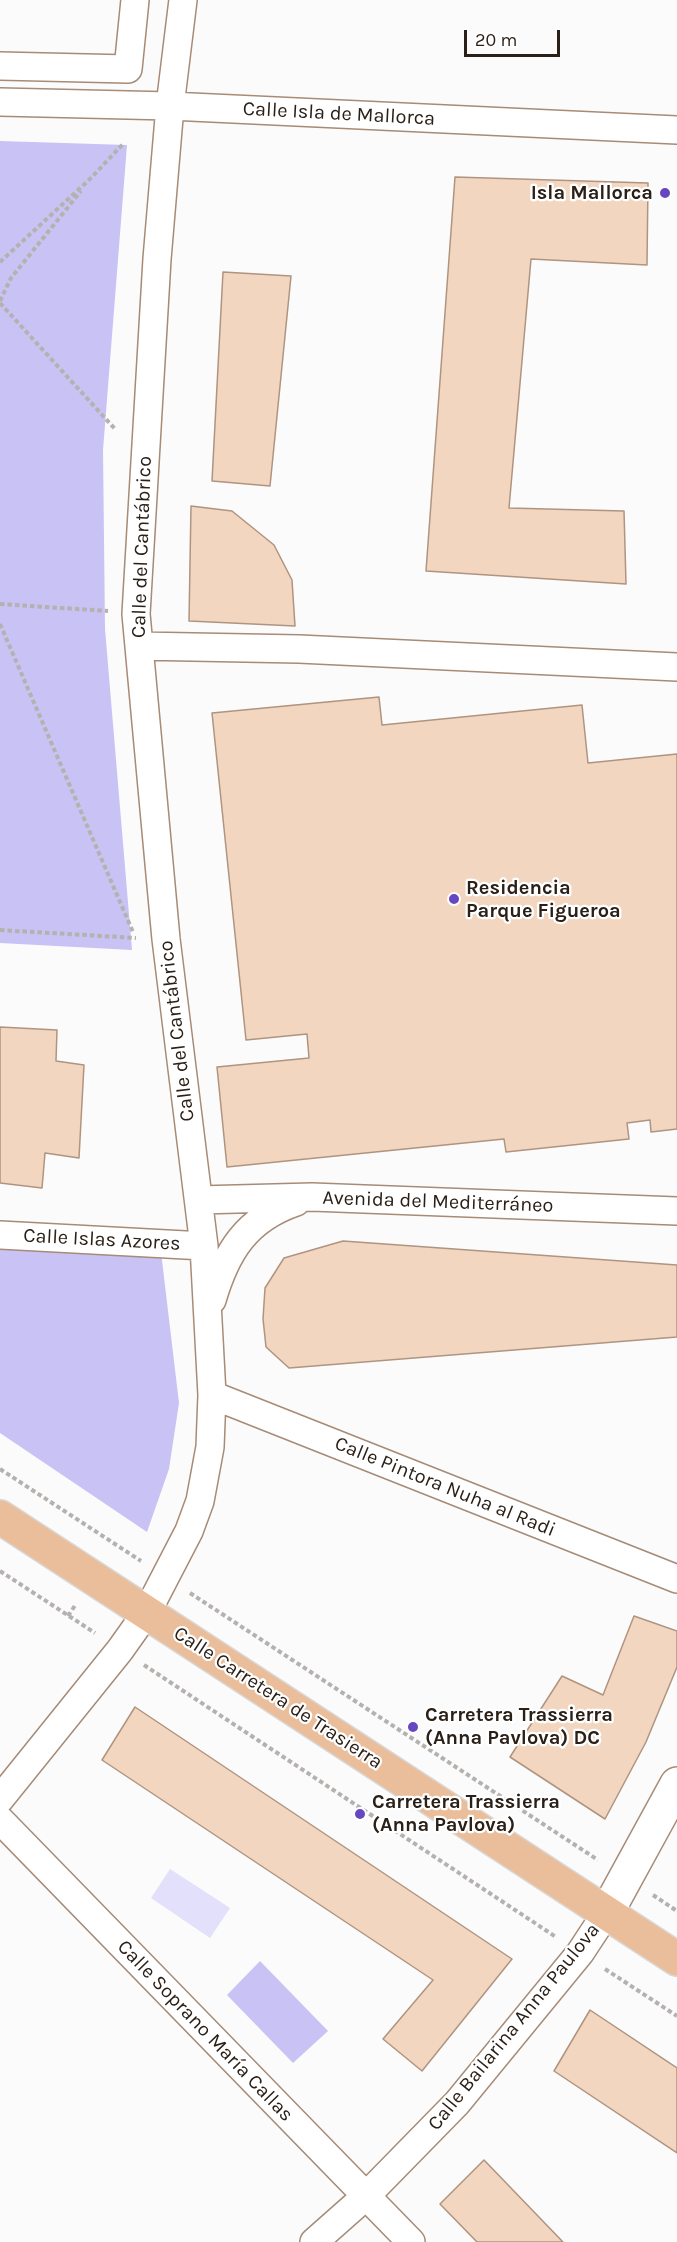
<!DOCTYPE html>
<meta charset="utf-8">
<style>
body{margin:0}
#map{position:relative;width:677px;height:2242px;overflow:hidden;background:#fbfbfb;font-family:Karla,sans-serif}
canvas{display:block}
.scale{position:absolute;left:464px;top:30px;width:96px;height:27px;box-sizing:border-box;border:3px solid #2a2018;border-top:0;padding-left:8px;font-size:18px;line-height:21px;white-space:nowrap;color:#2a2018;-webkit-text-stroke:4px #fff;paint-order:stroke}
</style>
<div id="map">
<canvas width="677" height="2242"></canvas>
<div class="scale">20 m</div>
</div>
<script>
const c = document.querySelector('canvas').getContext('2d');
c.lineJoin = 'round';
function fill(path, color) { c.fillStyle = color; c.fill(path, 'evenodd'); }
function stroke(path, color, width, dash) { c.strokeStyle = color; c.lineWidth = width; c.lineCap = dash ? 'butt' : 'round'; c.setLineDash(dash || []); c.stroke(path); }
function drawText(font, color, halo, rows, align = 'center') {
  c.font = font + ' Karla,sans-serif'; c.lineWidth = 4.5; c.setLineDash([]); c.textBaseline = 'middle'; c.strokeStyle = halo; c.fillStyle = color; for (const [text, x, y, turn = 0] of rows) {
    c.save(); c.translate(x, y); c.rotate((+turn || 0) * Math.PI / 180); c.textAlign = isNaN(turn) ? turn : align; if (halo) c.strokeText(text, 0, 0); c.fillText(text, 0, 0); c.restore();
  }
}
const green = new Path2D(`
 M0,141L127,145L103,450L105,629L132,950L0,943Z
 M0,1244L161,1252L179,1403L169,1469L147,1532L0,1433Z
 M260,1961L328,2031L293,2063L227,1995Z`);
const water = new Path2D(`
 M170,1869L230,1908L210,1938L151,1898Z`);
const building = new Path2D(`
 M455,177L648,183L647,265L531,259L509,508L624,511L626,584L426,571Z
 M223,272L291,276L270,486L212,481Z
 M191,506L232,511L274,545L292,580L295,626L189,621Z
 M379,697L382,725L582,705L588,763L677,754V1129L651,1132L650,1120L627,1123L629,1139L506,1152L504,1139L227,1167L217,1067L309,1058L307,1034L246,1040L212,713Z
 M0,1027L57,1030L56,1061L84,1065L79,1158L45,1153L42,1188L0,1183Z
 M343,1241L677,1265V1337L289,1368L266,1347L263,1319L265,1288L284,1258Z
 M634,1616L677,1631V1667L646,1742L605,1819L510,1757L562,1676L603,1695Z
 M135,1707L512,1959L422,2071L383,2039L433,1980L102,1760Z
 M590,2010L677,2068V2153L554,2071Z
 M484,2160L563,2242H477L440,2204Z`);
const path = new Path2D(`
 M0,262L90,179L123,144
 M0,301L11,278L81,191
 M0,303L115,429
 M0,604L108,611
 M0,624L133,932
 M0,930L136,938
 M0,1469L141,1561
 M0,1571L95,1633
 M190,1593L598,1860
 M68,1616L76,1604
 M144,1665L556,1937
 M653,1895L677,1911
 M605,1969L677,2016`);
const street = new Path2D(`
 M0,66L128,69L135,0
 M0,102L170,106L677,130
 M139,646L299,649L677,667
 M199,1200L312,1197L677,1211
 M0,1235L204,1246
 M212,1300C226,1252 246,1219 296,1202
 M212,1395L677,1579
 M0,1799L120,1650L147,1612L189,1531L200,1501L210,1447L212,1395L204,1246L166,939L136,614L157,259L170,106L183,0
 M0,1820L411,2242
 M314,2242L366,2196L457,2103L580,1953L607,1912`);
const secondary = new Path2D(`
 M607,1912L677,1784`);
const primary = new Path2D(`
 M0,1517L677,1959`);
const markers = [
 [665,193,6,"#6647bf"],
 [454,899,6,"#6647bf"],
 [413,1727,6,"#6647bf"],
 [360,1814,6,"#6647bf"]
];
const streetNames = [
 ["Calle Isla de Mallorca",339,114,3],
 ["Calle del Cantábrico",142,547,-88],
 ["Calle del Cantábrico",177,1031,-97],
 ["Avenida del Mediterráneo",438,1202,2],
 ["Calle Islas Azores",102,1240,3],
 ["Calle Pintora Nuha al Radi",445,1487,22],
 ["Calle Carretera de Trasierra",278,1698,33],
 ["Calle Bailarina Anna Paulova",514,2027,-51],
 ["Calle Soprano María Callas",205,2031,46]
];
const poiNames = [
 ["Isla Mallorca",653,193,"right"],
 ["Residencia",466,888],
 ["Parque Figueroa",466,911],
 ["Carretera Trassierra",425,1715],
 ["(Anna Pavlova) DC",425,1738],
 ["Carretera Trassierra",372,1802],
 ["(Anna Pavlova)",372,1825]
];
fill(green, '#c8c2f5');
fill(water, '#e2e0fa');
fill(building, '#f2d6c0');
stroke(building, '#af9480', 1.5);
stroke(street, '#a68b77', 30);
stroke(secondary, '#a68b77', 36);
stroke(primary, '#d9d7d5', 36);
stroke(path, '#b5b1af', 4, [4.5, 3]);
stroke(street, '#fff', 27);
stroke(secondary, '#fff', 33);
stroke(primary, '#eabe9b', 33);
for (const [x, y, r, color] of markers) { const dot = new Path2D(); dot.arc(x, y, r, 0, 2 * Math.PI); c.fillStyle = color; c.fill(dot); stroke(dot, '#fff', 2); }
drawText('20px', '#2a2018', '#fff', streetNames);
drawText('bold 20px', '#2a2018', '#fff', poiNames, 'left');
</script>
